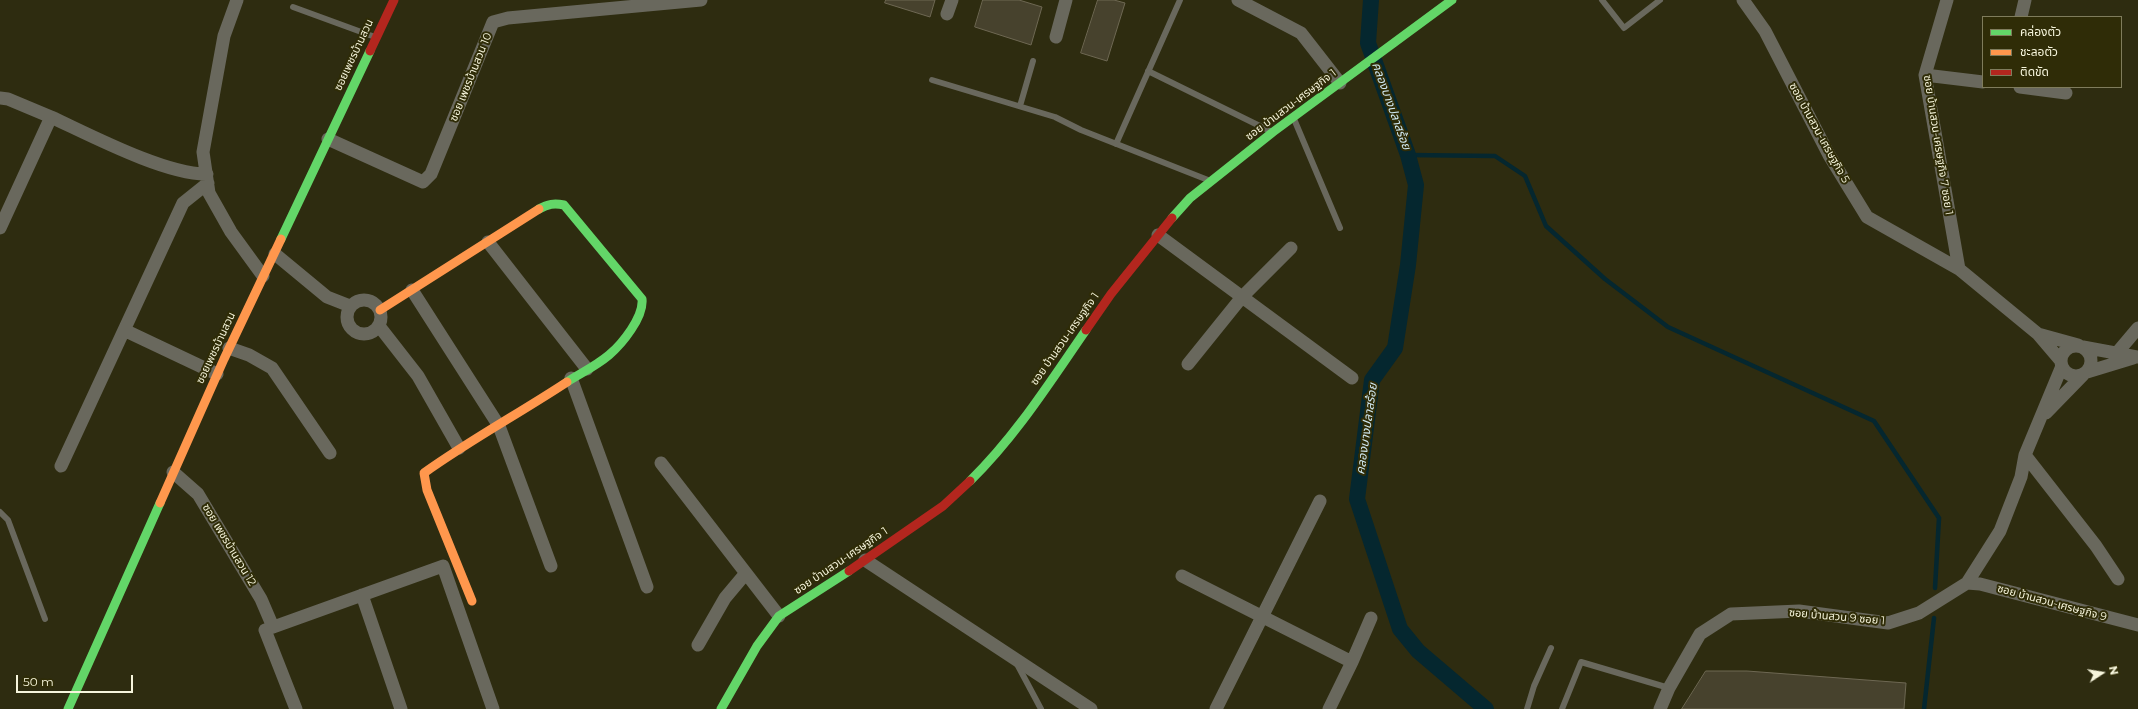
<!DOCTYPE html>
<meta charset="utf-8">
<style>
body{margin:0}
#map{position:relative;width:2138px;height:709px;overflow:hidden;background:#2e2c10;font-family:Montserrat,"Noto Sans Thai",sans-serif}
canvas{display:block}
.legend{position:absolute;left:1982px;top:16px;width:140px;height:72px;box-sizing:border-box;background:#2f2c07;border:1px solid #7f7c5c;margin:0;padding:5px 7px;list-style:none;font-size:12px;color:#f6f5dc}
.legend li{display:flex;align-items:center;gap:8px;height:20px}
.legend b{width:20px;border:1px solid #7f7c5c}
.north{position:absolute;left:2082px;top:653px;width:40px;height:40px;-webkit-text-stroke:3px #2f2c07;paint-order:stroke;rotate:78deg;font-size:11px;font-weight:700;line-height:16px;text-align:center;color:#f6f5dc}
.north::after{content:'';display:block;margin:auto;width:14px;height:18px;background:#f6f5dc;clip-path:polygon(50% 0,100% 100%,50% 72%,0 100%)}
.scale{position:absolute;left:16px;top:675px;width:117px;height:18px;box-sizing:border-box;border:2px solid #f6f5dc;border-top:0;padding-left:5px;font-size:12px;line-height:14px;white-space:nowrap;color:#f6f5dc;-webkit-text-stroke:3px #2f2c07;paint-order:stroke}
</style>
<div id="map">
<canvas width="2138" height="709"></canvas>
<ul class="legend">
<li><b style="height:5px;background:#63d668"></b>คล่องตัว</li>
<li><b style="height:5px;background:#ff974d"></b>ชะลอตัว</li>
<li><b style="height:5px;background:#b3261e"></b>ติดขัด</li>
</ul>
<div class="north">N</div>
<div class="scale">50 m</div>
</div>
<script>
const c = document.querySelector('canvas').getContext('2d');
c.lineJoin = 'round';
function stroke(path, color, width, dash) { c.strokeStyle = color; c.lineWidth = width; c.lineCap = dash ? 'butt' : 'round'; c.setLineDash(dash || []); c.stroke(path); }
function fill(path, color) { c.fillStyle = color; c.fill(path, 'evenodd'); }
function drawText(font, color, halo, rows, align = 'center') {
  c.font = font + ' Montserrat,"Noto Sans Thai",sans-serif'; c.lineWidth = 4; c.setLineDash([]); c.textBaseline = 'middle'; c.strokeStyle = halo; c.fillStyle = color; for (const [text, x, y, turn = 0] of rows) {
    c.save(); c.translate(x, y); c.rotate((+turn || 0) * Math.PI / 180); c.textAlign = isNaN(turn) ? turn : align; if (halo) c.strokeText(text, 0, 0); c.fillText(text, 0, 0); c.restore();
  }
}
const stream = new Path2D(`
 M1408,155L1495,156L1525,176L1546,226L1605,279L1668,327L1874,421L1939,518L1935,588
 M1924,709L1934,618`);
const canal = new Path2D(`
 M1371,0L1368,43L1408,155L1416,185L1408,265L1395,348L1372,380L1357,499L1400,629L1418,651L1486,709`);
const building = new Path2D(`
 M886,0H935L930,17L885,3Z
 M983,0H1019L1042,7L1031,45L975,27Z
 M1098,0H1114L1125,3L1107,61L1081,53Z
 M1706,671H1747L1906,683L1904,709H1682Z`);
const lane = new Path2D(`
 M1602,0L1624,28L1660,0
 M293,7L375,37
 M1148,71L1270,131
 M932,80L1055,117L1081,130L1208,180
 M1020,106L1033,61
 M1294,119L1340,228
 M1116,144L1180,0
 M0,512L8,520L45,619
 M1017,664L1041,709
 M1527,709L1534,686L1551,648
 M1562,709L1581,662L1669,688`);
const street = new Path2D(`
 M237,0L224,36L203,152L209,193L231,232L263,276
 M1238,0L1301,33L1340,83
 M1743,0L1765,31L1829,155L1867,217L1959,269L2038,334L2061,361
 M1947,0L1925,75L1959,269
 M947,14L952,0
 M2021,17L2025,0
 M1056,37L1066,0
 M1925,75L1983,82
 M2020,87L2066,93
 M0,98L8,99L51,117L0,228
 M51,117C90,135 166,175 207,174
 M328,139L423,182L431,174L493,22L508,18L701,0
 M1158,235L1352,378
 M488,242L587,369
 M275,254L327,297L350,306
 M412,290L499,426L551,566
 M347 317a17 17 0 1 1 34 0a17 17 0 1 1-34 0Z
 M379,326L418,376L459,448
 M124,330L217,374
 M2038,334L2078,345
 M2061 361a15 15 0 1 1 30 0a15 15 0 1 1-30 0Z
 M2083,347L2138,357
 M229,348L249,355L272,368L330,453
 M2116,354L2138,328
 M1188,364L1242,297L1291,248
 M2087,372L2133,358
 M571,378L647,587
 M2046,413L2083,375
 M2025,455L2096,546L2118,579
 M661,463L779,616
 M61,466L183,203L208,183
 M173,472L198,494L261,599L273,627
 M865,560L1091,709
 M1182,576L1352,662
 M1967,583L1980,584L2138,625
 M362,595L401,709
 M698,645L725,598L746,573
 M296,709L265,630L443,566L493,709
 M1216,709L1320,501
 M1329,709L1352,662L1371,618
 M1660,709L1669,688L1700,634L1731,614L1799,611L1888,623L1919,613L1967,583L2000,531L2021,477L2025,455L2062,366`);
const fast = new Path2D(`
 M539,209C548,204 554,203 564,205L642,299C644,317 622,344 609,355C596,366 581,373 567,382
 M1172,218L1190,198L1273,132L1452,0
 M281,239L370,51
 M970,481C1016,436 1050,382 1086,330
 M68,709L160,503
 M721,709L757,646L779,616L849,571`);
const slow = new Path2D(`
 M380,310L539,209
 M160,503L224,359L281,239
 M472,601L427,490L424,473C470,440 520,413 567,382`);
const jam = new Path2D(`
 M370,51L394,0
 M1086,330L1111,294L1172,218
 M849,571L943,506L970,481`);
const streetNames = [
 ["ซอยเพชรบ้านสวน",354,55,-65],
 ["ซอย เพชรบ้านสวน 10",471,77,-68],
 ["ซอย บ้านสวน-เศรษฐกิจ 1",1291,105,-37],
 ["ซอย บ้านสวน-เศรษฐกิจ 5",1819,133,61],
 ["ซอย บ้านสวน-เศรษฐกิจ 7 ซอย 1",1938,145,81],
 ["ซอย บ้านสวน-เศรษฐกิจ 1",1065,339,-55],
 ["ซอยเพชรบ้านสวน",216,348,-65],
 ["ซอย เพชรบ้านสวน 12",229,545,59],
 ["ซอย บ้านสวน-เศรษฐกิจ 1",841,561,-34],
 ["ซอย บ้านสวน-เศรษฐกิจ 9",2052,603,15],
 ["ซอย บ้านสวน 9 ซอย 1",1837,617,5]
];
const waterNames = [
 ["คลองบางปลาสร้อย",1391,106,70],
 ["คลองบางปลาสร้อย",1367,429,-82]
];
stroke(stream, '#05272f', 4.5);
stroke(canal, '#05272f', 16);
fill(building, '#47422d');
stroke(building, '#6e6853', 1);
stroke(lane, '#69685d', 6);
stroke(street, '#69685d', 13);
stroke(fast, '#63d668', 9);
stroke(slow, '#ff974d', 9);
stroke(jam, '#b3261e', 9);
drawText('11px', '#f6f5dc', '#2f2c07', streetNames);
drawText('italic 12px', '#d0e9f3', '#2f2c07', waterNames);
</script>
